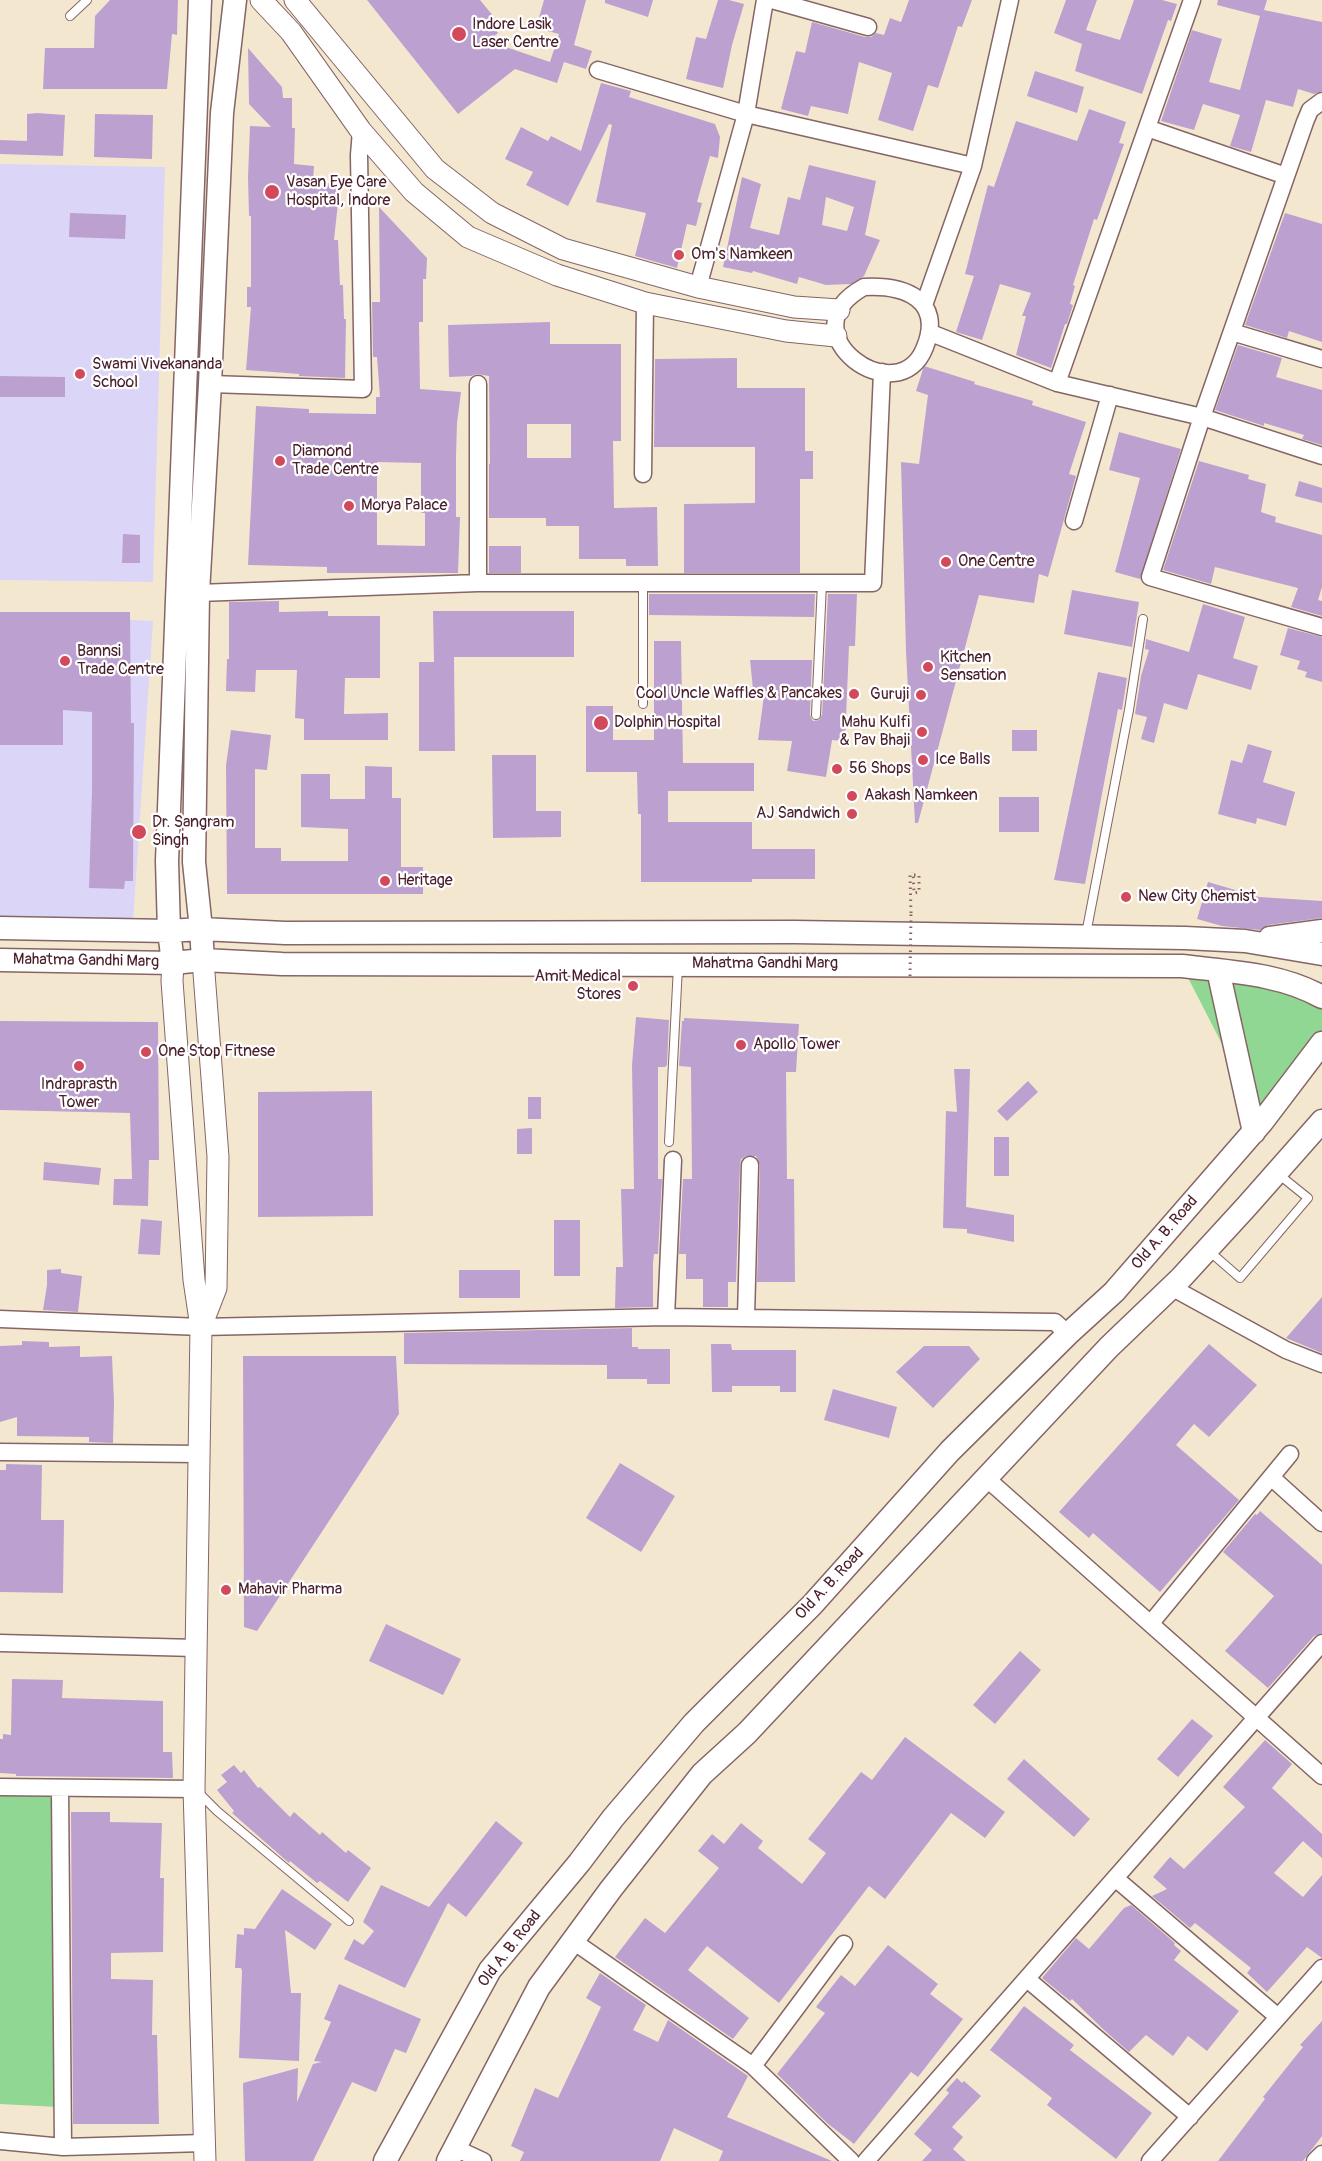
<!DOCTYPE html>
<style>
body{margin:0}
canvas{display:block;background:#f4e7d0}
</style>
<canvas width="1322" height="2161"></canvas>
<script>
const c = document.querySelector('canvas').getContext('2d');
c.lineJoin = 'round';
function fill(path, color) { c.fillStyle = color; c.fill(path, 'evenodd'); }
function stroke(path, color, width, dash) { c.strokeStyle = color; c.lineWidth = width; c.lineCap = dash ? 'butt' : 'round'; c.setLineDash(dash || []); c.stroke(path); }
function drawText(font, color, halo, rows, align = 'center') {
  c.font = font + ' Pangolin,sans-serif'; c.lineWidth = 4.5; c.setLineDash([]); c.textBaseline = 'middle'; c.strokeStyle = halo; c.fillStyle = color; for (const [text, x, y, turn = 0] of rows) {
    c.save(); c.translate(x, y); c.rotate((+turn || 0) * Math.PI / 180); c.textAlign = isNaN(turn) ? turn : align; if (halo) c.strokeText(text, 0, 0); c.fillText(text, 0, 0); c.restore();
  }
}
const built = new Path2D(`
 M0,164L165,167L153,582L0,580Z
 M0,614L153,621L133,922L0,923Z`);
const green = new Path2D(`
 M1182,966L1322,997V1043L1262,1122Z
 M0,1794H53L58,2107L0,2104Z`);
const building = new Path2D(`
 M110,0H178L177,35L172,34L167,89H43L45,48H94L95,16Z
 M367,0H480L499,23L494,27L498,33L488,41L550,62L559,34L536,28L544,0H586L574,45L592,51L586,69L564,62L557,83L515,69L458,114Z
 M605,0H653L648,17L605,3Z
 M718,0H729L744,4L732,45L723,88L686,79L696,37L706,39Z
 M909,0H972L962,27L958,26L938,88L928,85L913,131L878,120L892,73L859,62L848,114L811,106L808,116L781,109L796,51L805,53L812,22L865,37H871L876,33L884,35L890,18L901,22Z
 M1066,0H1097L1086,30L1120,40L1134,0H1162L1177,4L1171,21L1168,20L1142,94L1075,71L1082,44L1054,33Z
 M1218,0H1267L1264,10L1322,22V91L1314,94L1298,89L1293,107L1266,100L1251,152L1230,146L1240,115L1203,104L1194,130L1161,121L1192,30L1222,39L1209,82L1240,90L1260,16L1217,5Z
 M248,48L282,87L283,98H292V128H295L294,164L314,166L313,182L340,184L334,240H338L340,285H343L344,319H346L345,378L299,376V374L246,370L251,307H247V287H251V216H249L248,177L250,126L271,127L249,104Z
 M1035,71L1084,87L1077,113L1027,96Z
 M601,83L631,91L629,97L715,124L720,137L718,158L710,156L697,202L702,203L696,226L687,224L677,268L635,256L646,213L596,202L612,125L609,124L568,206L526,185L533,172L505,159L521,127L548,141L551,136L581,151Z
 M1089,109L1126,122L1119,143L1124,144L1097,220L1094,219L1073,285L1075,286L1070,304L1073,305L1067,324H1065L1051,368L1016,355L1026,316H1022L1031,293L1000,284L982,340L956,332L974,276L965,274L988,185L994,187L1016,121L1077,141Z
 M37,113L65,115L63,156L0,154V140L27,141V114Z
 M95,114L153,115L152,159L94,157Z
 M809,165L876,181L865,235L880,240L864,276L851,284L826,285L799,277L797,284L753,271L752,273L723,267L742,177L761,184L750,228L779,235L788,197L800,200ZM826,197L854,207L847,231L822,225Z
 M379,207L427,258L426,279H423V322H419L420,389L461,392L457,423L456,458V517H460L458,573H327V567L248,565L256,406L309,409V413L376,414V397H380L377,357H373L372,302H380ZM377,462L421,463V513H425V546L377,545Z
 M70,213L126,215L125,239L69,237Z
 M1285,213L1322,224V342L1289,331L1287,338L1245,325Z
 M550,322V344H621V441H613L614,508L657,507L658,566H626V559H579V526H546V518H489V464H490L489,376L477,374L471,376L449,377L448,325ZM527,424H571V458H527Z
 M1238,345L1282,358L1276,377L1322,390V445L1302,439L1304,435L1264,423V426L1215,410Z
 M737,358V388H805V451H813V479H800V573H684V504L755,503V447H654L655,359Z
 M924,366L975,382L974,384L1033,401L1032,405L1086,422L1069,474L1076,476L1048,577L1039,574L1034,603L979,595L918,823H915L906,651L901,462L919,464L928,395L916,391Z
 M0,376L65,377V397H0Z
 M1119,432L1181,449L1140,579L1115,572L1140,478L1109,470Z
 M1199,461L1249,475L1248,479L1266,484L1261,512L1276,517L1275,522L1322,535V587L1318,600L1322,601V616L1291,607L1298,588L1215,567L1211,584L1163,570Z
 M1299,481L1322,488V503L1295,496Z
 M123,534L140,535V563H122Z
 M489,546H521V573H489Z
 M1072,590L1139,602L1132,647L1064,634Z
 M649,594H815L814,617L649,615Z
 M828,594H857L855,646H849L845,741L832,740L826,777L787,771L792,741L758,740L765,688L753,689L750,660H812L810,715L813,721L819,720L822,715Z
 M279,601V612L328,611V616H380V678H345L344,714L388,713V740H304V719L295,718L297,670H256L255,692L226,691L227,659H229V602Z
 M1203,604L1245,617L1233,658L1258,666L1251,690L1198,674L1187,710L1164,703L1154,743L1141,739L1147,717L1135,714L1141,676L1149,650L1145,649L1146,639L1189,652Z
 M433,611H574V657H454L455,751H419V662H434Z
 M0,612H130L131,723H134L133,881H125L124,889L89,888L92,791V712L63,710V745H0Z
 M1288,628L1322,637V682L1305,677L1307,672L1297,669L1300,661L1280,655Z
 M654,641H681L683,763H754V791H668V822H752V849H815V879H752V882H641V814H638L637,772H586V706H613V740H654Z
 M1098,672L1127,678L1122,710L1118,709L1085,884L1054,880Z
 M231,730L271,735L267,770L255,769V848H281V861H348V829L301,827V774H330V799H365V766L392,767V798H401V867H423V894H227L226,765Z
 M1012,730H1037V751H1012Z
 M1248,744L1272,751L1263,782L1295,792L1286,826L1257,818L1256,824L1218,814L1231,760L1242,763Z
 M492,755H536V811H561V837L493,838Z
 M999,797H1039V832H999Z
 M1208,882L1259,897L1322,901V918L1268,925L1260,930L1222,926L1197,919Z
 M636,1017L669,1020L667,1065L665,1067H658V1179H662L658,1254H654L653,1263V1307L615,1308L616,1267H623L621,1189H634L632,1065Z
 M684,1018L799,1024L796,1072H786L787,1179H794L795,1282H757L760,1165L756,1156H746L741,1159L740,1165L736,1282H728V1307H703V1279H686V1254H679L683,1179H692L691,1067L679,1066L682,1021H684Z
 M0,1021L158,1022L159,1160H149L148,1206L113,1205L114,1179H132L130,1113L0,1110Z
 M954,1069H970L966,1207L1014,1215V1242L967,1233V1229L943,1228L946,1111L957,1112Z
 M1028,1081L1038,1092L1007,1121L997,1111Z
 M372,1091L373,1216L258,1217V1092Z
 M528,1097H541V1119H528Z
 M532,1128V1154H517V1129Z
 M994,1137H1009V1176H994Z
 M44,1162L101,1168L99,1185L43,1180Z
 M141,1219L162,1221L160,1255L138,1254Z
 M554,1220H580V1276H554Z
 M61,1269V1273L82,1276L78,1312L43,1310L47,1285V1270Z
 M459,1270H520V1298H459Z
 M1322,1297V1353L1286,1338Z
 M632,1328V1347H638V1349H670V1384H647V1379H607V1365L404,1364V1333Z
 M22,1341L49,1342V1347L80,1346V1357L112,1356L114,1402L113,1443L89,1442V1437L17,1436V1417L0,1422V1346L22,1345Z
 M711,1344H731L732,1350H796V1392H780V1386H732V1392H712Z
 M1209,1344L1257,1385L1209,1437L1194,1424L1176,1445L1239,1500L1160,1592L1093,1533L1089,1538L1059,1512Z
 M924,1346H969L980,1359L933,1408L896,1372Z
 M243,1356H396L399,1414L257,1631L244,1627Z
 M833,1389L897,1407L889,1438L824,1420Z
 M620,1463L675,1496L641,1552L586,1518Z
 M6,1464L42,1465L41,1520H64L63,1593L0,1592V1470H6Z
 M1260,1511L1322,1565V1633L1314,1636L1268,1688L1225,1651L1274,1596L1223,1552L1255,1514L1257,1515Z
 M386,1624L461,1659L443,1695L369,1661Z
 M1020,1651L1041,1670L995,1724L973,1705Z
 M12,1679L63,1680L62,1698L163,1701V1752H172L173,1778L16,1776V1774L0,1773V1739H3V1734L11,1735Z
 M1192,1719L1213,1736L1178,1777L1157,1759Z
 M905,1737L1005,1812L985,1838L951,1813L885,1899L869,1886L779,2003L707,1946L688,1970L749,2018L733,2039L615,1957L645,1918L665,1933L719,1868L698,1851L712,1834L724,1844L741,1823L763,1841L758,1848L802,1884L826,1853L808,1839L861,1772L872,1780Z
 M1265,1740L1292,1764L1272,1788L1322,1834V1858L1303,1841L1274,1873L1303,1897L1322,1875V1958L1307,1947L1267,1992L1247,1973L1251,1968L1195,1923L1190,1928L1152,1896L1167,1889L1153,1877L1170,1857L1184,1869L1245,1807L1223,1787Z
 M1024,1759L1090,1819L1074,1837L1007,1779Z
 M234,1765L241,1773L244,1770L258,1788L260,1787L290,1817L294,1812L320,1835L322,1832L346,1853L348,1850L371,1868L348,1902L320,1881L317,1883L290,1861L289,1863L232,1813L234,1811L217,1790L227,1782L221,1775Z
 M71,1812H110V1822L162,1823L160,1878H164L163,1952L111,1953V1979L153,1980L152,2035H157L159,2124H73Z
 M496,1821L523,1843L466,1917L448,1903L405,1988L344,1959L354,1939L363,1945L374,1931L363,1922L381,1885L429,1907Z
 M282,1889L332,1924L315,1950L285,1930L291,1993H301L299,2061L239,2058L242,1971L241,1968H235L237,1934L244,1935V1928L255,1929Z
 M1131,1905L1175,1943L1174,1945L1181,1951L1174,1960L1239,2011L1207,2051L1188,2036L1173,2056L1146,2035L1129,2052L1104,2030L1072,1999L1070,2001L1042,1978L1076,1938L1089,1949L1124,1908Z
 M888,1945L938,1984L930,1994L963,2019L918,2077L911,2072L854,2144L827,2123L777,2074L825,2013L816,2007L841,1975L855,1986Z
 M600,1973L646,2005L633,2030L658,2042L668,2020L748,2076L727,2117L832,2161H719L723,2151L674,2128L660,2161H520L524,2152L511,2146L535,2088L558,2098L601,2007L586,1998Z
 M339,1984L421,2019L406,2053L395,2049L376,2092L352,2082L313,2161H245L243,2083L298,2068L297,2102L313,2064L322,2062L314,2061L331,2022L324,2019Z
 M1024,2006L1074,2045L1070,2050L1152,2113L1116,2159L1047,2105L1052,2098L990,2050Z
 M1322,2021V2136L1303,2161H1218L1265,2099L1263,2097L1303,2047L1300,2045Z
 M957,2078L962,2083L964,2081L981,2096L952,2127L963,2137L953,2149L966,2161H922L932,2150L914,2134L949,2093L946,2090Z`);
const path = new Path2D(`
 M911,913L910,875H919V892L914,893L913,872`);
const service = new Path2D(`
 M70,16L87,0
 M643,704V583
 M816,715L822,583
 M1086,934L1129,710L1143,619
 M669,1142L678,966
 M1209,1251L1240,1278L1308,1198L1277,1173
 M199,1793L217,1811L349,1921`);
const minor = new Path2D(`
 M772,0L868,27
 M598,70L746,114L973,166
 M1322,101L1310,110L1305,122L1202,417L1150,577L1322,627
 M1147,128L1286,176
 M698,287L746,114L765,0
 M864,287C904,285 944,299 925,347C899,416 782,332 864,287Z
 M924,305L973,166L1010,0
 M1232,332L1322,359
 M931,333L1057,383L1202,417L1322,456
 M1057,383L1192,0
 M210,384L363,389L359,155L361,131
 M643,474L645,303
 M1074,521L1110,395
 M478,583V384
 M198,593L478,583H873L882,372
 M1171,1287L1286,1350L1322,1364
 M666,1317L673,1160
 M746,1317L750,1165
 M0,1319L201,1327L666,1317L1055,1322L1068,1334
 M0,1452L199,1454
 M1271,1477L1322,1523
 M986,1478L1322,1776
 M1151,1623L1290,1454
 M0,1643L196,1648
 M0,1787L194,1789
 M60,1789L63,2147
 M1115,1878L1278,2017
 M573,1941L753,2066L851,2161
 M1027,1979L1190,2117
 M753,2066L844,1944
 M0,2141L63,2147L204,2143
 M455,2148L483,2161
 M866,2161L1322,1643
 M1150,2161L1322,1968
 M1315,2161L1322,2154`);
const tertiary = new Path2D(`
 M261,0L291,32L361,131L414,192L468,237L557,275L645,303L786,331L836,336
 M295,0L435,169L492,213L563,249L698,287L794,307L839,310
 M173,963L172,981L194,1280L201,1327L194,1789L205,2161
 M202,1324L216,1288L218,1157L203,960`);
const secondary = new Path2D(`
 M235,0L222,113L210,384L198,593L194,862L201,929L285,933L794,932L1185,938L1245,941L1322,954
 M0,928L169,931L167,861L200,0
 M1270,938L1322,931
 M0,960L173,963
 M203,960L201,929L169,931L173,963L203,960L282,964L1182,966C1230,972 1279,973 1322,997
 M1218,970L1254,1132
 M385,2161L490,1970L579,1863L613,1818L694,1723L812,1605L950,1451L1068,1334L1114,1292L1262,1122L1322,1043
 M448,2161L539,1987L611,1889L702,1774L747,1733L1109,1347L1181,1278L1247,1206L1322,1121`);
const pathBridge = new Path2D(`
 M910,976L911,913`);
const markers = [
 [459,34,8,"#d1495b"],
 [272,192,8,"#d1495b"],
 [679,255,6,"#d1495b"],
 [80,374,6,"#d1495b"],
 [280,461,6,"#d1495b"],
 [349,506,6,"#d1495b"],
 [946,562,6,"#d1495b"],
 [65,661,6,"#d1495b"],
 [928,667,6,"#d1495b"],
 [854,694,6,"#d1495b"],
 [921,695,6,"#d1495b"],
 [601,723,8,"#d1495b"],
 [922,732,6,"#d1495b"],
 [923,760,6,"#d1495b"],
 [837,769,6,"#d1495b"],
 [852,796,6,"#d1495b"],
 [852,814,6,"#d1495b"],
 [139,832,8,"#d1495b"],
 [385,881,6,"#d1495b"],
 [1126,897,6,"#d1495b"],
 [633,986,6,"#d1495b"],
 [741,1045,6,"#d1495b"],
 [146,1052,6,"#d1495b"],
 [79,1066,6,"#d1495b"],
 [226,1590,6,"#d1495b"]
];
const poiNames = [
 ["Indore Lasik",472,25],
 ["Laser Centre",472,43],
 ["Vasan Eye Care",286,183],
 ["Hospital, Indore",286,201],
 ["Om's Namkeen",691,255],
 ["Swami Vivekananda",92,365],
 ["School",92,383],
 ["Diamond",292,452],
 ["Trade Centre",292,470],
 ["Morya Palace",361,506],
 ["One Centre",958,562],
 ["Bannsi",77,652],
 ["Trade Centre",77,670],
 ["Kitchen",940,658],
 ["Sensation",940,676],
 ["Cool Uncle Waffles & Pancakes",842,694,"right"],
 ["Guruji",909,695,"right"],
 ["Dolphin Hospital",614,723],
 ["Mahu Kulfi",910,723,"right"],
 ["& Pav Bhaji",910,741,"right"],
 ["Ice Balls",935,760],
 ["56 Shops",849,769],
 ["Aakash Namkeen",864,796],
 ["AJ Sandwich",840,814,"right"],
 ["Dr. Sangram",152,823],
 ["Singh",152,841],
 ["Heritage",397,881],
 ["New City Chemist",1138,897],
 ["Amit Medical",621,977,"right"],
 ["Stores",621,995,"right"],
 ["Apollo Tower",753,1045],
 ["One Stop Fitnese",158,1052],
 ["Indraprasth",79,1085,"center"],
 ["Tower",79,1103,"center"],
 ["Mahavir Pharma",238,1590]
];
const streetNames = [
 ["Mahatma Gandhi Marg",86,961,1],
 ["Mahatma Gandhi Marg",765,964],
 ["Old A. B. Road",1165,1233,-49],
 ["Old A. B. Road",830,1584,-47],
 ["Old A. B. Road",510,1949,-52]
];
fill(built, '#dbd6f7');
fill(green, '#8fd793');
fill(building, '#bca1d0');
stroke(service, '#866565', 10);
stroke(minor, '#866565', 19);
stroke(tertiary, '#866565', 23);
stroke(secondary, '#866565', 25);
stroke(path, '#866565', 3, [1.5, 4.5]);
stroke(service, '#fff', 8);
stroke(minor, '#fff', 16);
stroke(tertiary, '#fff', 21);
stroke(secondary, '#fff', 22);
stroke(pathBridge, '#866565', 3, [1.5, 4.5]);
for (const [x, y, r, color] of markers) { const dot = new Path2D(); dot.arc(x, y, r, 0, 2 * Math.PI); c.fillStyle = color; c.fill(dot); stroke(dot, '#fff', 2); }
drawText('16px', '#4a1f2b', '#fff', poiNames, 'left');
drawText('16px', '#4a1f2b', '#fff', streetNames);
</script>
